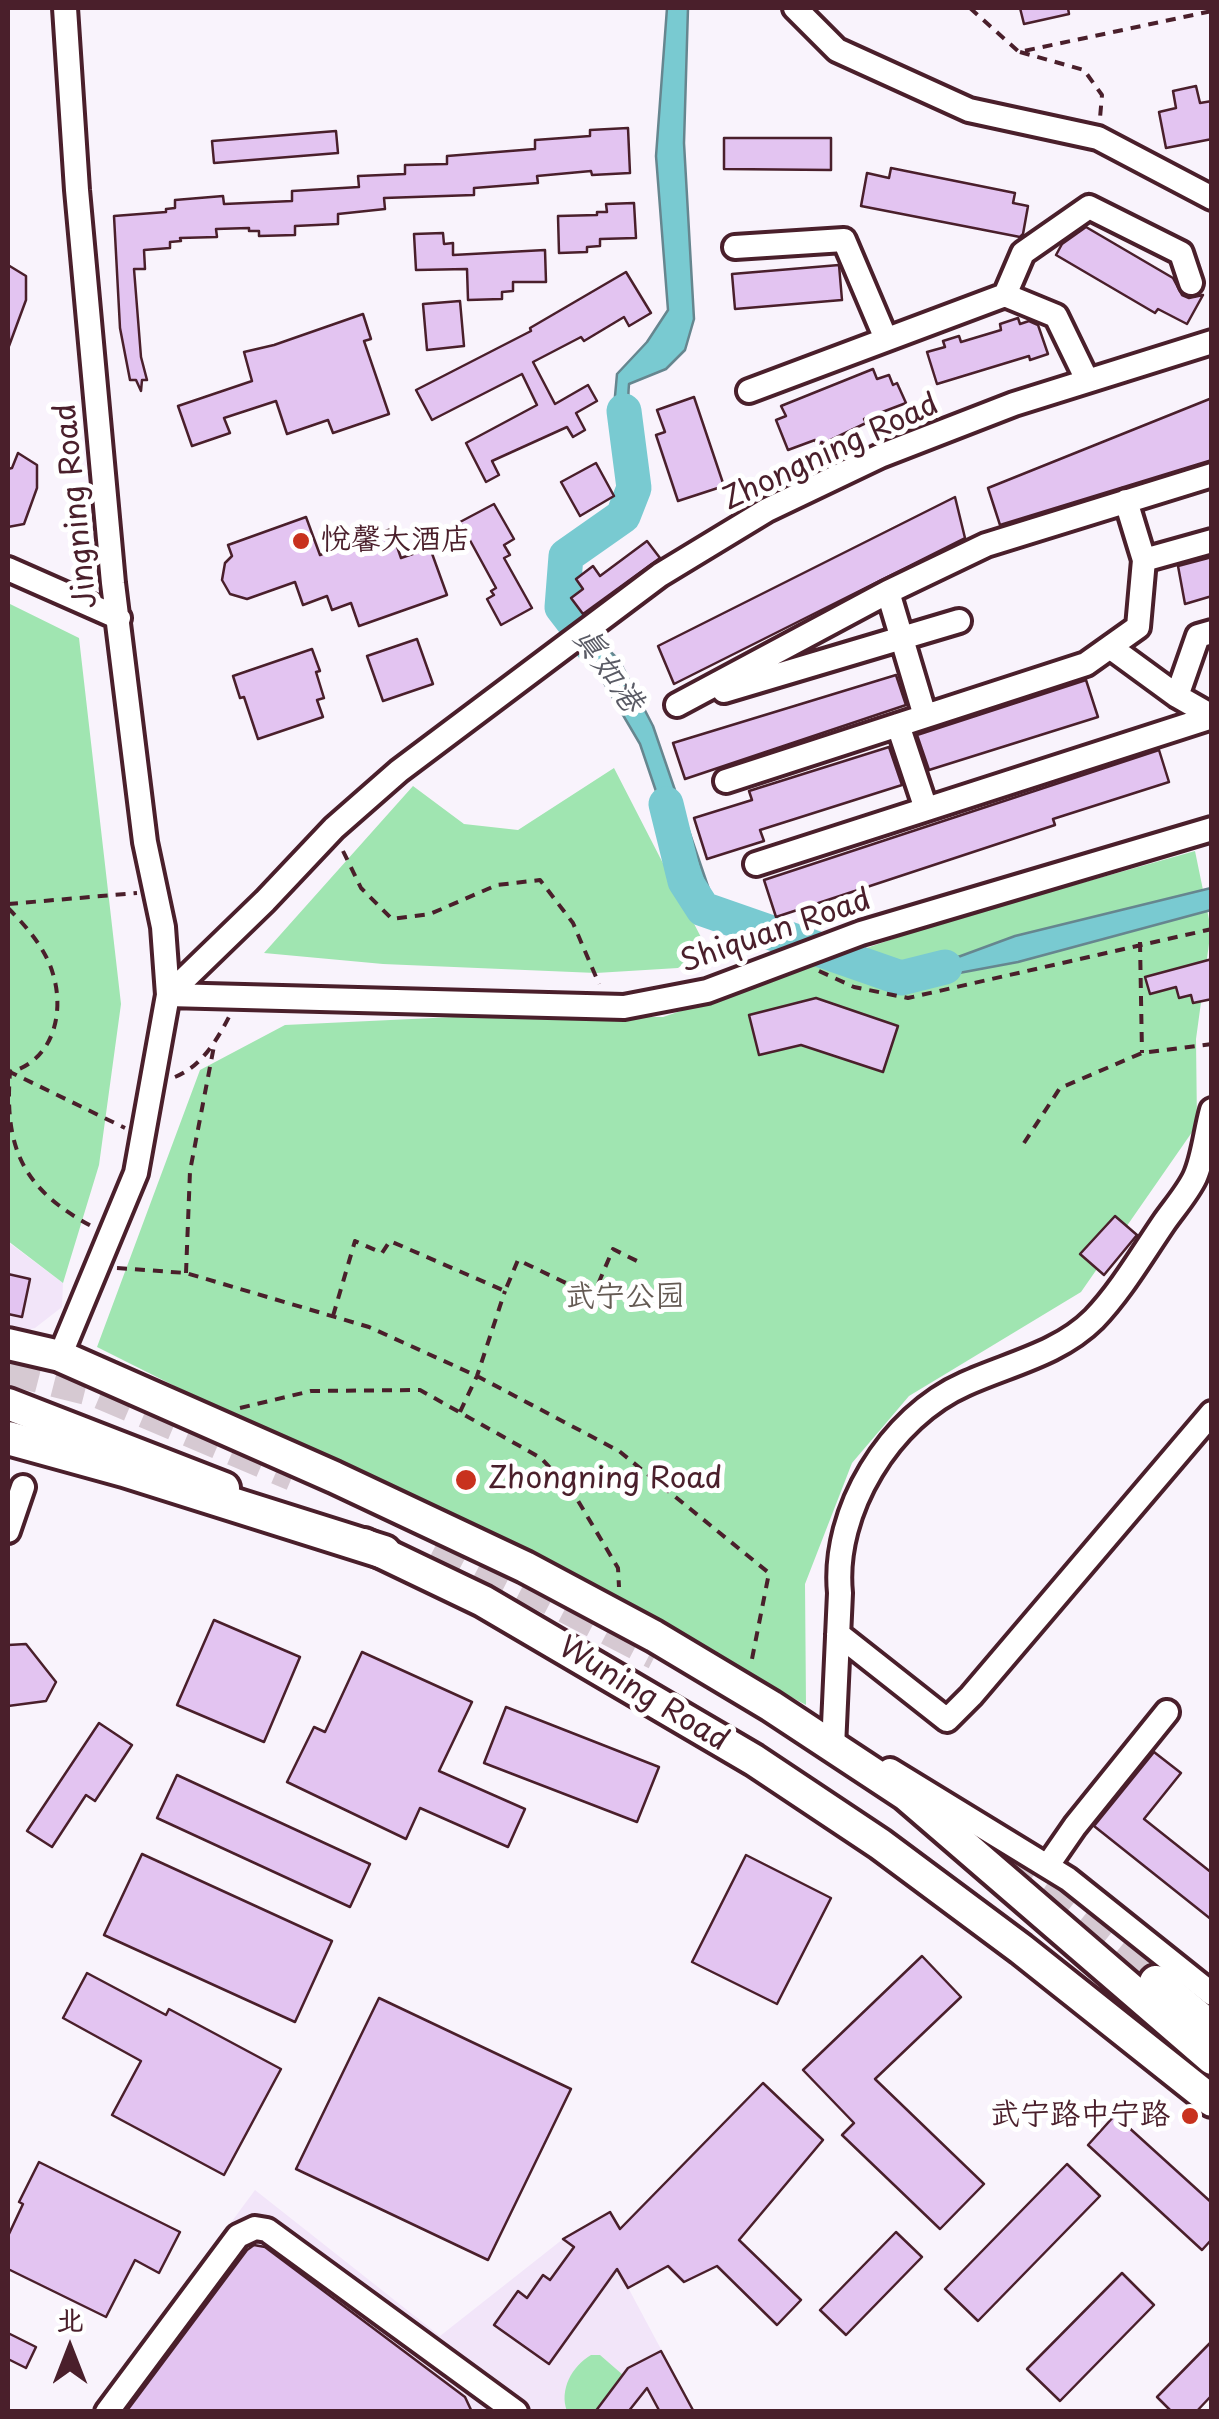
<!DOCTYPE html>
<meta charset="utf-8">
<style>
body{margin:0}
#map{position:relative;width:1219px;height:2419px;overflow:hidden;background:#f9f3fc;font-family:"Playpen Sans","LXGW WenKai TC",sans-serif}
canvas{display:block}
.frame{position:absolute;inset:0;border:10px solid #4a1f2b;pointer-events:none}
.north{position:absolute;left:20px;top:2299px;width:100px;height:100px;-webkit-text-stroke:8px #fff;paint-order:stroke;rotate:0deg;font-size:28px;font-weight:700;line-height:40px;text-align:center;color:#4a1f2b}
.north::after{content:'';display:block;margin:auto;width:35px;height:45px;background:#4a1f2b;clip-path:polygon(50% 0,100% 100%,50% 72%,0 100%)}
</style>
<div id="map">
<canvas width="1219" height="2419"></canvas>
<div class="frame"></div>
<div class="north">北</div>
</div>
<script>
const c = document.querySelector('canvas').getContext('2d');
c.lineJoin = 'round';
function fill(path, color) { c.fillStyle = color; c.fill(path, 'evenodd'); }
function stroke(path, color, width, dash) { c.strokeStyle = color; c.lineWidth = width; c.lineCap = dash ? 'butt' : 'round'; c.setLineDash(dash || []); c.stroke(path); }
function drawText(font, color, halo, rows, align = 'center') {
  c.font = font + ' "Playpen Sans","LXGW WenKai TC",sans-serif'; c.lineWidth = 10; c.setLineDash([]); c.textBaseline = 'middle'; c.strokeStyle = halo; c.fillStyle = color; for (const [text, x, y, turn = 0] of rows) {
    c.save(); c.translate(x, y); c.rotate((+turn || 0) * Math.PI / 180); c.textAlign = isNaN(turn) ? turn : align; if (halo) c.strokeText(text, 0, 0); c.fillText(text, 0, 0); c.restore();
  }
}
const built = new Path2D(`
 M8,1242L63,1283L62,1307L35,1328L22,1331L8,1328Z
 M255,2190L440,2336L563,2239L593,2222L694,2411L91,2412Z`);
const green = new Path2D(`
 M8,603L79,638L121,1004L99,1165L63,1283L8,1241Z
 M614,768L706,947L678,968L596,973L383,964L264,953L413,786L464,824L518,830Z
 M1195,851L1211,929L1196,1039L1197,1125L1081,1292L909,1396L852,1463L805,1584L806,1705L741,1670L97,1347L200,1070L285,1025L454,1017H663L943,922Z
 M591,2355H600L623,2375L595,2411H567C559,2390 572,2366 591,2355Z`);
const water = new Path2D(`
 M667,8H688L684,143L694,319L685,350L666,369L629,384C625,431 635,475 631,522L566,555L563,606L619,660L653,726L712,898L813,935L796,942H762L703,909L681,865L640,744L600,676L550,617L553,554L576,532L616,506L621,487L612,429L617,374L647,342L668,310L656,156Z
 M1211,888V910L1018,962L900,984L823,966L841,957L901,978L1015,936Z`);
const river = new Path2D(`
 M592,646L562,607L566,556L623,516L634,488L624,411
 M666,804L685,881L703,909L901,978L945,967`);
const building = new Path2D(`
 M1020,8H1068L1069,14L1024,24Z
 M1196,86L1200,103L1212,101V139L1166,148L1159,112L1176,108L1173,91Z
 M628,128L630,173L592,175L591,171L537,176L538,183L474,188V195L384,198L385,209L338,214V224L295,226V235L259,236V231H249V228L216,229L217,237L180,238L181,241L170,242V248L144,250L145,269H134L141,357L147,380H142L141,391L136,380H130L120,328L114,216L166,212V209L175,208V200L223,196L224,204L292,201V191L359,187L358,176L405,174V165L447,164V156L535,149V140L590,136V130Z
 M336,131L338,153L214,163L212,141Z
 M724,138H831V170L724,169Z
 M891,168L1015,193L1013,203L1028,206L1023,234L1020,237L861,206L867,173L889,178Z
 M634,203L636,238L600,239V246L587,247V252L559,253L558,216L597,215V212H607L606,204Z
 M1086,227L1173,278L1182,295L1189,298L1203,295L1187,324L1158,309L1155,313L1056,255L1062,244Z
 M443,233L444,244L453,243V255L545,250L546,282H513V291L502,292V299L468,300L467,269L416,270L414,234Z
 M8,265L26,276V300L9,346Z
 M839,265L842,300L735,309L732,274Z
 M626,272L651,313L629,326L624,317L584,341L581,337L533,362L555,404L588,385L597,401L576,413L585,430L573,437L567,427L492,461L499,475L486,482L466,443L537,405L522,374L432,420L416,390L531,331L530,328Z
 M460,301L464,346L427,350L423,304Z
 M363,314L371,339L364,341L389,414L333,433L328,420L287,434L276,401L224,418L230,433L192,446L178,406L252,381L244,352L274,345Z
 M1018,318L1020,324L1029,321L1038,325L1048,354L1030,360L1029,356L937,384L927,352L945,347L943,341L959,336L961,342L1001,330L1000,324Z
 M873,369L877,379L889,375L893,385L897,383L906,403L864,419L866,423L818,446L815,440L788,450L776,420L786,416L781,406Z
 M694,397L724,486L678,501L656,435L665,432L657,410Z
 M1212,398V460L1000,525L988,488Z
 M18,453L37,465V488L24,524L8,527V469L12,468Z
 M596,463L614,496L580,516L561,482Z
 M955,497L965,538L674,684L658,646Z
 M494,504L514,539L504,545L510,555L504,558L532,608L501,625L487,599L494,595L491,591L496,588L460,522Z
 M306,517L320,555L391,529L401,558L430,548L447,595L359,626L351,603L332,610L327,596L303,605L295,582L247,599L230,594L222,580L225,563L232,556L228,545Z
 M647,541L660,558L583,614L571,598L583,589L576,579L593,566L600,576Z
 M1212,557V596L1185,604L1178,566Z
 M417,639L433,684L383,701L367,656Z
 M312,649L320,671L316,672L324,698L317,700L323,717L258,739L244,697L240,698L233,676Z
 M896,675L906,705L685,779L673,743Z
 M1086,680L1098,717L929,770L917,735Z
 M889,747L902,785L760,830L764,841L707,859L694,818L752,800L749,791Z
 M1159,750L1169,782L1053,819L1055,825L776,917L764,880Z
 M1212,959V999L1193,1003L1191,995L1179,998L1176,987L1150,994L1145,977Z
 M816,998L898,1026L883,1072L801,1045L759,1055L749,1015Z
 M1115,1216L1137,1235L1104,1275L1080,1254Z
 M8,1274L30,1279L22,1317L8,1314Z
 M214,1620L300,1657L264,1742L177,1705Z
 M26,1644L56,1682L46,1701L8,1706V1645Z
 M362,1652L472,1702L439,1771L525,1809L508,1847L420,1808L406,1839L287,1782L314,1727L325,1732Z
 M506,1707L659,1767L637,1822L484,1763Z
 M99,1723L132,1745L95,1801L86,1795L52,1847L27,1831Z
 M1154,1752L1181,1773L1144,1819L1212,1873V1920L1094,1826Z
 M177,1775L370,1864L350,1907L157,1818Z
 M142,1854L332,1941L295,2022L104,1935Z
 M746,1855L831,1898L777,2004L692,1962Z
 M922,1956L961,1997L875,2079L984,2184L940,2229L842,2135L854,2123L803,2070Z
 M87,1973L166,2015L169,2009L281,2069L224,2175L112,2115L141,2061L63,2018Z
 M379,1998L571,2089L488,2260L296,2169Z
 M763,2083L823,2140L739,2240L801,2300L777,2325L717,2266L684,2282L668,2266L628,2288L617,2269L549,2364L494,2325L518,2291L527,2298L543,2275L550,2280L574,2247L563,2239L610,2212L620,2229Z
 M1115,2115L1212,2203V2239L1202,2250L1088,2145Z
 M39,2162L180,2232L159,2273L135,2260L106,2317L8,2269V2236L23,2204L19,2202Z
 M1067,2164L1100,2196L978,2321L945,2289Z
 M896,2232L922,2257L846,2335L820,2310Z
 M254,2245L265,2247L465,2397L472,2412H126L247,2250Z
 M1122,2273L1154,2305L1060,2401L1027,2369Z
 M8,2333L36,2347L26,2368L8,2359Z
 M1212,2341V2395L1196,2412H1172L1157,2397Z
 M661,2351L694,2412H660L647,2388L628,2412H595L628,2368Z`);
const highwayTunnel = new Path2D(`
 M8,1369L98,1392L293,1475
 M438,1541L656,1654
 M1002,1865L1047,1895L1156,1982`);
const path = new Path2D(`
 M970,8L1019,52L1212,11
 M1020,52L1084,70L1102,95L1100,118
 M343,851L361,888L392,919L430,914L497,885L540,880L573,923L599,984
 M8,904L137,893
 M8,908C26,926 46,949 53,974C65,1013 53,1061 10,1072L125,1128
 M1140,942L1142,1053
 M819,971L854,987L908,998L1212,929
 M8,1069L10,1072C4,1150 24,1190 93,1227
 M175,1077C202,1066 217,1040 230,1015
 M1024,1143L1060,1088L1142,1053L1212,1044
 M117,1268L186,1273L369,1327L477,1376L619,1451L769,1573L751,1664
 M186,1273L190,1171L214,1046
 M333,1316L355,1241L382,1253L390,1241L505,1291L518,1260L593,1296L613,1249L643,1264
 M240,1408L311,1391L420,1390L541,1458L574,1494L618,1568L619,1587
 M460,1412L477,1376L505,1291`);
const minor = new Path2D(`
 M795,8L837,50L969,110L1098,138L1212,198
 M735,247L844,240L886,339
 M1005,295L1023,253L1089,207L1181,253L1191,283
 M749,391L1005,295L1056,316L1087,380
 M1126,501L1144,560L1212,541
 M8,569L119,618
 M888,592L925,716
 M1110,647L1177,696L1212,716
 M724,691L959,621
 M1177,696L1198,636L1212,632
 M677,705L888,592L986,545L1212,475
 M898,725L926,809
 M726,781L1086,664L1138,627L1144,560
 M756,864L1212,717
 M168,995L265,901L334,828L399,771L660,575L767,510L880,456L1014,404L1212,342
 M168,995L624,1007L707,991L861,933L1212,829
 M60,1356L136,1173L168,995L163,927L145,842L113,583L77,190L65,8
 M8,1531L23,1487
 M838,1634L947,1720L971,1696L1212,1413
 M842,1751L833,1747L840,1593C832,1511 890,1417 965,1384C1009,1364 1059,1354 1094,1319C1121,1291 1143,1253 1165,1221C1175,1207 1188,1192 1195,1177C1204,1157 1206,1131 1212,1110
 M890,1770L1068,1879L1212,1994
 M1048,1865L1075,1826L1167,1712
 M107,2412L238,2236L255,2228L267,2230L516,2412`);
const major = new Path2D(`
 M8,1344L60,1356L334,1477L525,1567L654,1636L771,1706L906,1795L1212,2059
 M8,1404L224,1488
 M364,1544L483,1601L754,1760L880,1844L1021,1949L1212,2101`);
const highway = new Path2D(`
 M8,1438L124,1470L384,1552
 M1156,1982L1212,2029`);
const markers = [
 [301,541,10,"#c8321e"],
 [466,1480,12,"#c8321e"],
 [1190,2116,10,"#c8321e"]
];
const streetNames = [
 ["Zhongning Road",831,453,-25],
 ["Jingning Road",77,506,-96],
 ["Shiquan Road",776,932,-19],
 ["Wuning Road",643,1695,31]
];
const poiNames = [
 ["悦馨大酒店",321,541],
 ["Zhongning Road",488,1480],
 ["武宁路中宁路",1170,2116,"right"]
];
const parkNames = [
 ["武宁公园",625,1298]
];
const waterNames = [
 ["真如港",607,670,55]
];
fill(built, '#f2e5f9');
fill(green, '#a0e5b1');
fill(water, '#79cad1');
stroke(water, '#66868f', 2.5);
stroke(river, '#79cad1', 35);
fill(building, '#e3c4f1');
stroke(building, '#4a1f2b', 2.5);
stroke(highwayTunnel, '#d6c9d2', 32, [32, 16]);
stroke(minor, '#4a1f2b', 30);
stroke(major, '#4a1f2b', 38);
stroke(highway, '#4a1f2b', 40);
stroke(path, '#4a1f2b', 4, [10, 8]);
stroke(minor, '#fff', 22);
stroke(major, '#fff', 30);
stroke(highway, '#fff', 32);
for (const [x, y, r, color] of markers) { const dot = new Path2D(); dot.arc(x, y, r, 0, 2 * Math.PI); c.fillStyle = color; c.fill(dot); stroke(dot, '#fff', 4); }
drawText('30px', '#4a1f2b', '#fff', streetNames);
drawText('30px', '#4a1f2b', '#fff', poiNames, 'left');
drawText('30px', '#645a53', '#fff', parkNames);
drawText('italic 32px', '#5a5b65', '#fff', waterNames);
</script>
